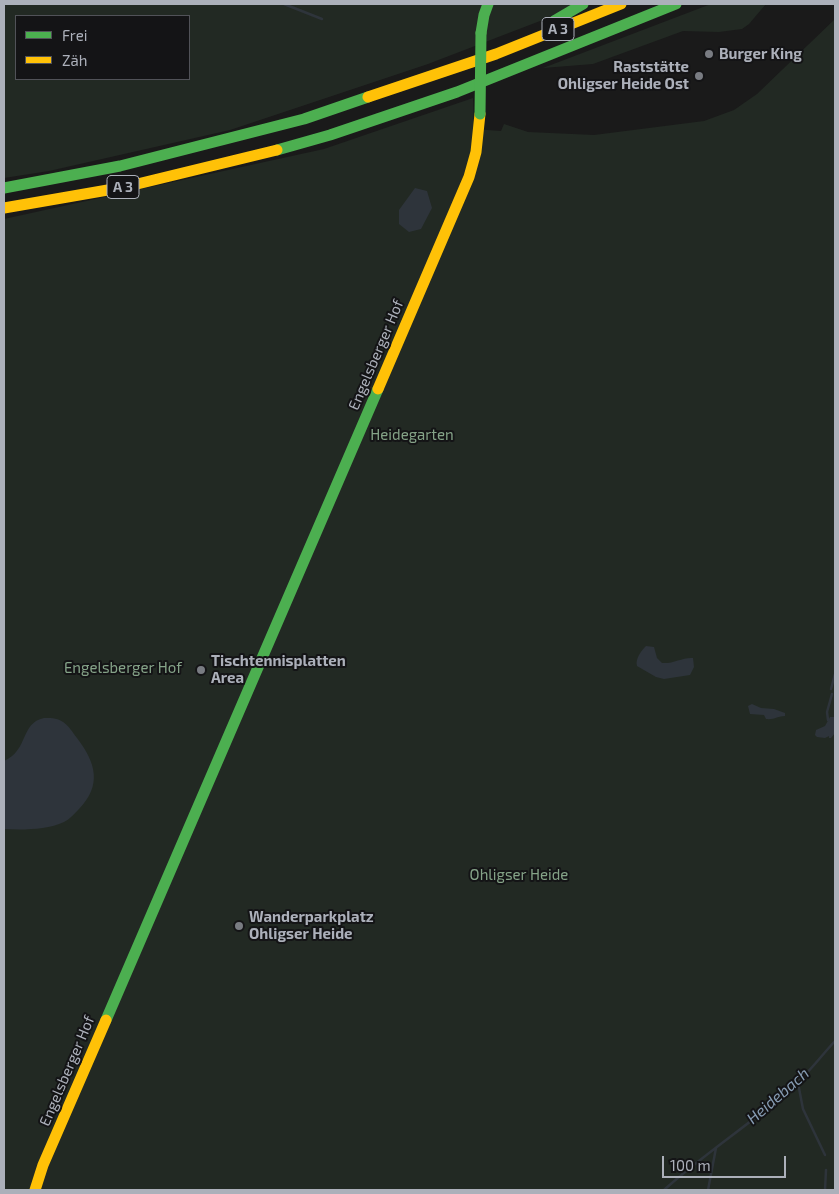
<!DOCTYPE html>
<meta charset="utf-8">
<style>
body{margin:0}
#map{position:relative;width:839px;height:1194px;overflow:hidden;background:#1a1a1a;font-family:"Exo 2",sans-serif}
canvas{display:block}
.frame{position:absolute;inset:0;border:5px solid #acb0ba;pointer-events:none}
.legend{position:absolute;left:15px;top:15px;width:175px;height:65px;box-sizing:border-box;background:#141416;border:1px solid #515258;margin:0;padding:6px 9px;list-style:none;font-size:15px;color:#acb0ba}
.legend li{display:flex;align-items:center;gap:10px;height:25px}
.legend b{width:25px;border:1px solid #515258}
.scale{position:absolute;left:662px;top:1156px;width:124px;height:22px;box-sizing:border-box;border:2px solid #acb0ba;border-top:0;padding-left:6px;font-size:15px;line-height:18px;white-space:nowrap;color:#acb0ba;-webkit-text-stroke:4px #141416;paint-order:stroke}
</style>
<div id="map">
<canvas width="839" height="1194"></canvas>
<div class="frame"></div>
<ul class="legend">
<li><b style="height:6px;background:#4caf50"></b>Frei</li>
<li><b style="height:6px;background:#ffc107"></b>Zäh</li>
</ul>
<div class="scale">100 m</div>
</div>
<script>
const c = document.querySelector('canvas').getContext('2d');
c.lineJoin = 'round';
function fill(path, color) { c.fillStyle = color; c.fill(path, 'evenodd'); }
function stroke(path, color, width, dash) { c.strokeStyle = color; c.lineWidth = width; c.lineCap = dash ? 'butt' : 'round'; c.setLineDash(dash || []); c.stroke(path); }
function drawText(font, color, halo, rows, align = 'center') {
  c.font = font + ' "Exo 2",sans-serif'; c.lineWidth = 4; c.setLineDash([]); c.textBaseline = 'middle'; c.strokeStyle = halo; c.fillStyle = color; for (const [text, x, y, turn = 0] of rows) {
    c.save(); c.translate(x, y); c.rotate((+turn || 0) * Math.PI / 180); c.textAlign = isNaN(turn) ? turn : align; if (halo) c.strokeText(text, 0, 0); c.fillText(text, 0, 0); c.restore();
  }
}
const green = new Path2D(`
 M4,4H573L553,16L428,64L230,130L49,171L4,178ZM16,16H189V79H16Z
 M711,4H766L749,24L742,29L719,32L683,31L593,64L543,68Z
 M835,19V1190H4V219L324,149L473,98L474,129L501,131L504,124L528,132L594,135L704,121L734,110L757,94Z`);
const water = new Path2D(`
 M415,188L427,191L432,208L421,229L409,232L399,224V210Z
 M646,646L654,647L657,658L662,663C673,664 683,657 693,658L694,667L690,675L664,679L656,677L637,666C635,659 641,651 646,646Z
 M752,704L761,708L774,709L785,713V716C778,716 774,720 766,719L764,715L750,714L748,706Z
 M830,717H835V733L831,738H829V736L825,738L817,737L815,735L816,730L825,726Z
 M44,718C63,717 67,724 77,738C96,763 102,785 79,809C74,814 70,819 64,822C47,830 22,830 4,829V761C29,750 20,723 44,718Z`);
const stream = new Path2D(`
 M284,4L322,19
 M831,689L835,674
 M828,720L827,712L832,694
 M798,1083L803,1109L825,1155
 M664,1190C706,1152 754,1122 796,1084C810,1071 822,1055 835,1041
 M708,1190L716,1148
 M825,1190L826,1170`);
const fast = new Path2D(`
 M554,21L583,4
 M481,33L484,15L488,4
 M277,150L330,135L457,92L676,4
 M4,188L120,166L304,119L368,97
 M106,1020L378,389`);
const slow = new Path2D(`
 M368,97L496,54L621,4
 M4,208L125,187L277,150
 M378,389L469,177L476,152L480,114
 M35,1190L43,1165L106,1020`);
const fastBridge = new Path2D(`
 M480,114L481,33`);
const markers = [
 [709,54,5,"#797c82"],
 [699,76,5,"#797c82"],
 [201,670,5,"#797c82"],
 [239,926,5,"#797c82"]
];
const shields = [
 [558,29,32],
 [123,187,32]
];
const shieldNames = [
 ["A 3",558,29],
 ["A 3",123,187]
];
const poiNames = [
 ["Burger King",719,54],
 ["Raststätte",689,67,"right"],
 ["Ohligser Heide Ost",689,84,"right"],
 ["Tischtennisplatten",211,661],
 ["Area",211,678],
 ["Wanderparkplatz",249,917],
 ["Ohligser Heide",249,934]
];
const streetNames = [
 ["Engelsberger Hof",376,355,-67],
 ["Engelsberger Hof",67,1071,-67]
];
const parkNames = [
 ["Heidegarten",412,435],
 ["Engelsberger Hof",123,668],
 ["Ohligser Heide",519,875]
];
const waterNames = [
 ["Heidebach",778,1096,-41]
];
fill(green, '#222923');
fill(water, '#2e343b');
stroke(stream, '#2e343b', 2.5);
stroke(fast, '#4caf50', 11);
stroke(slow, '#ffc107', 11);
stroke(fastBridge, '#4caf50', 11);
for (const [x, y, r, color] of markers) { const dot = new Path2D(); dot.arc(x, y, r, 0, 2 * Math.PI); c.fillStyle = color; c.fill(dot); stroke(dot, '#141416', 2); }
for (const [x, y, w] of shields) { const box = new Path2D(); box.roundRect(x - w / 2, y - 11.5, w, 23, 4); c.fillStyle = '#141416'; c.fill(box); stroke(box, '#acb0ba', 1); }
drawText('bold 14px', '#acb0ba', null, shieldNames);
drawText('bold 15px', '#acb0ba', '#141416', poiNames, 'left');
drawText('15px', '#acb0ba', '#141416', streetNames);
drawText('15px', '#85a388', '#141416', parkNames);
drawText('italic 16px', '#869bb2', '#141416', waterNames);
</script>
